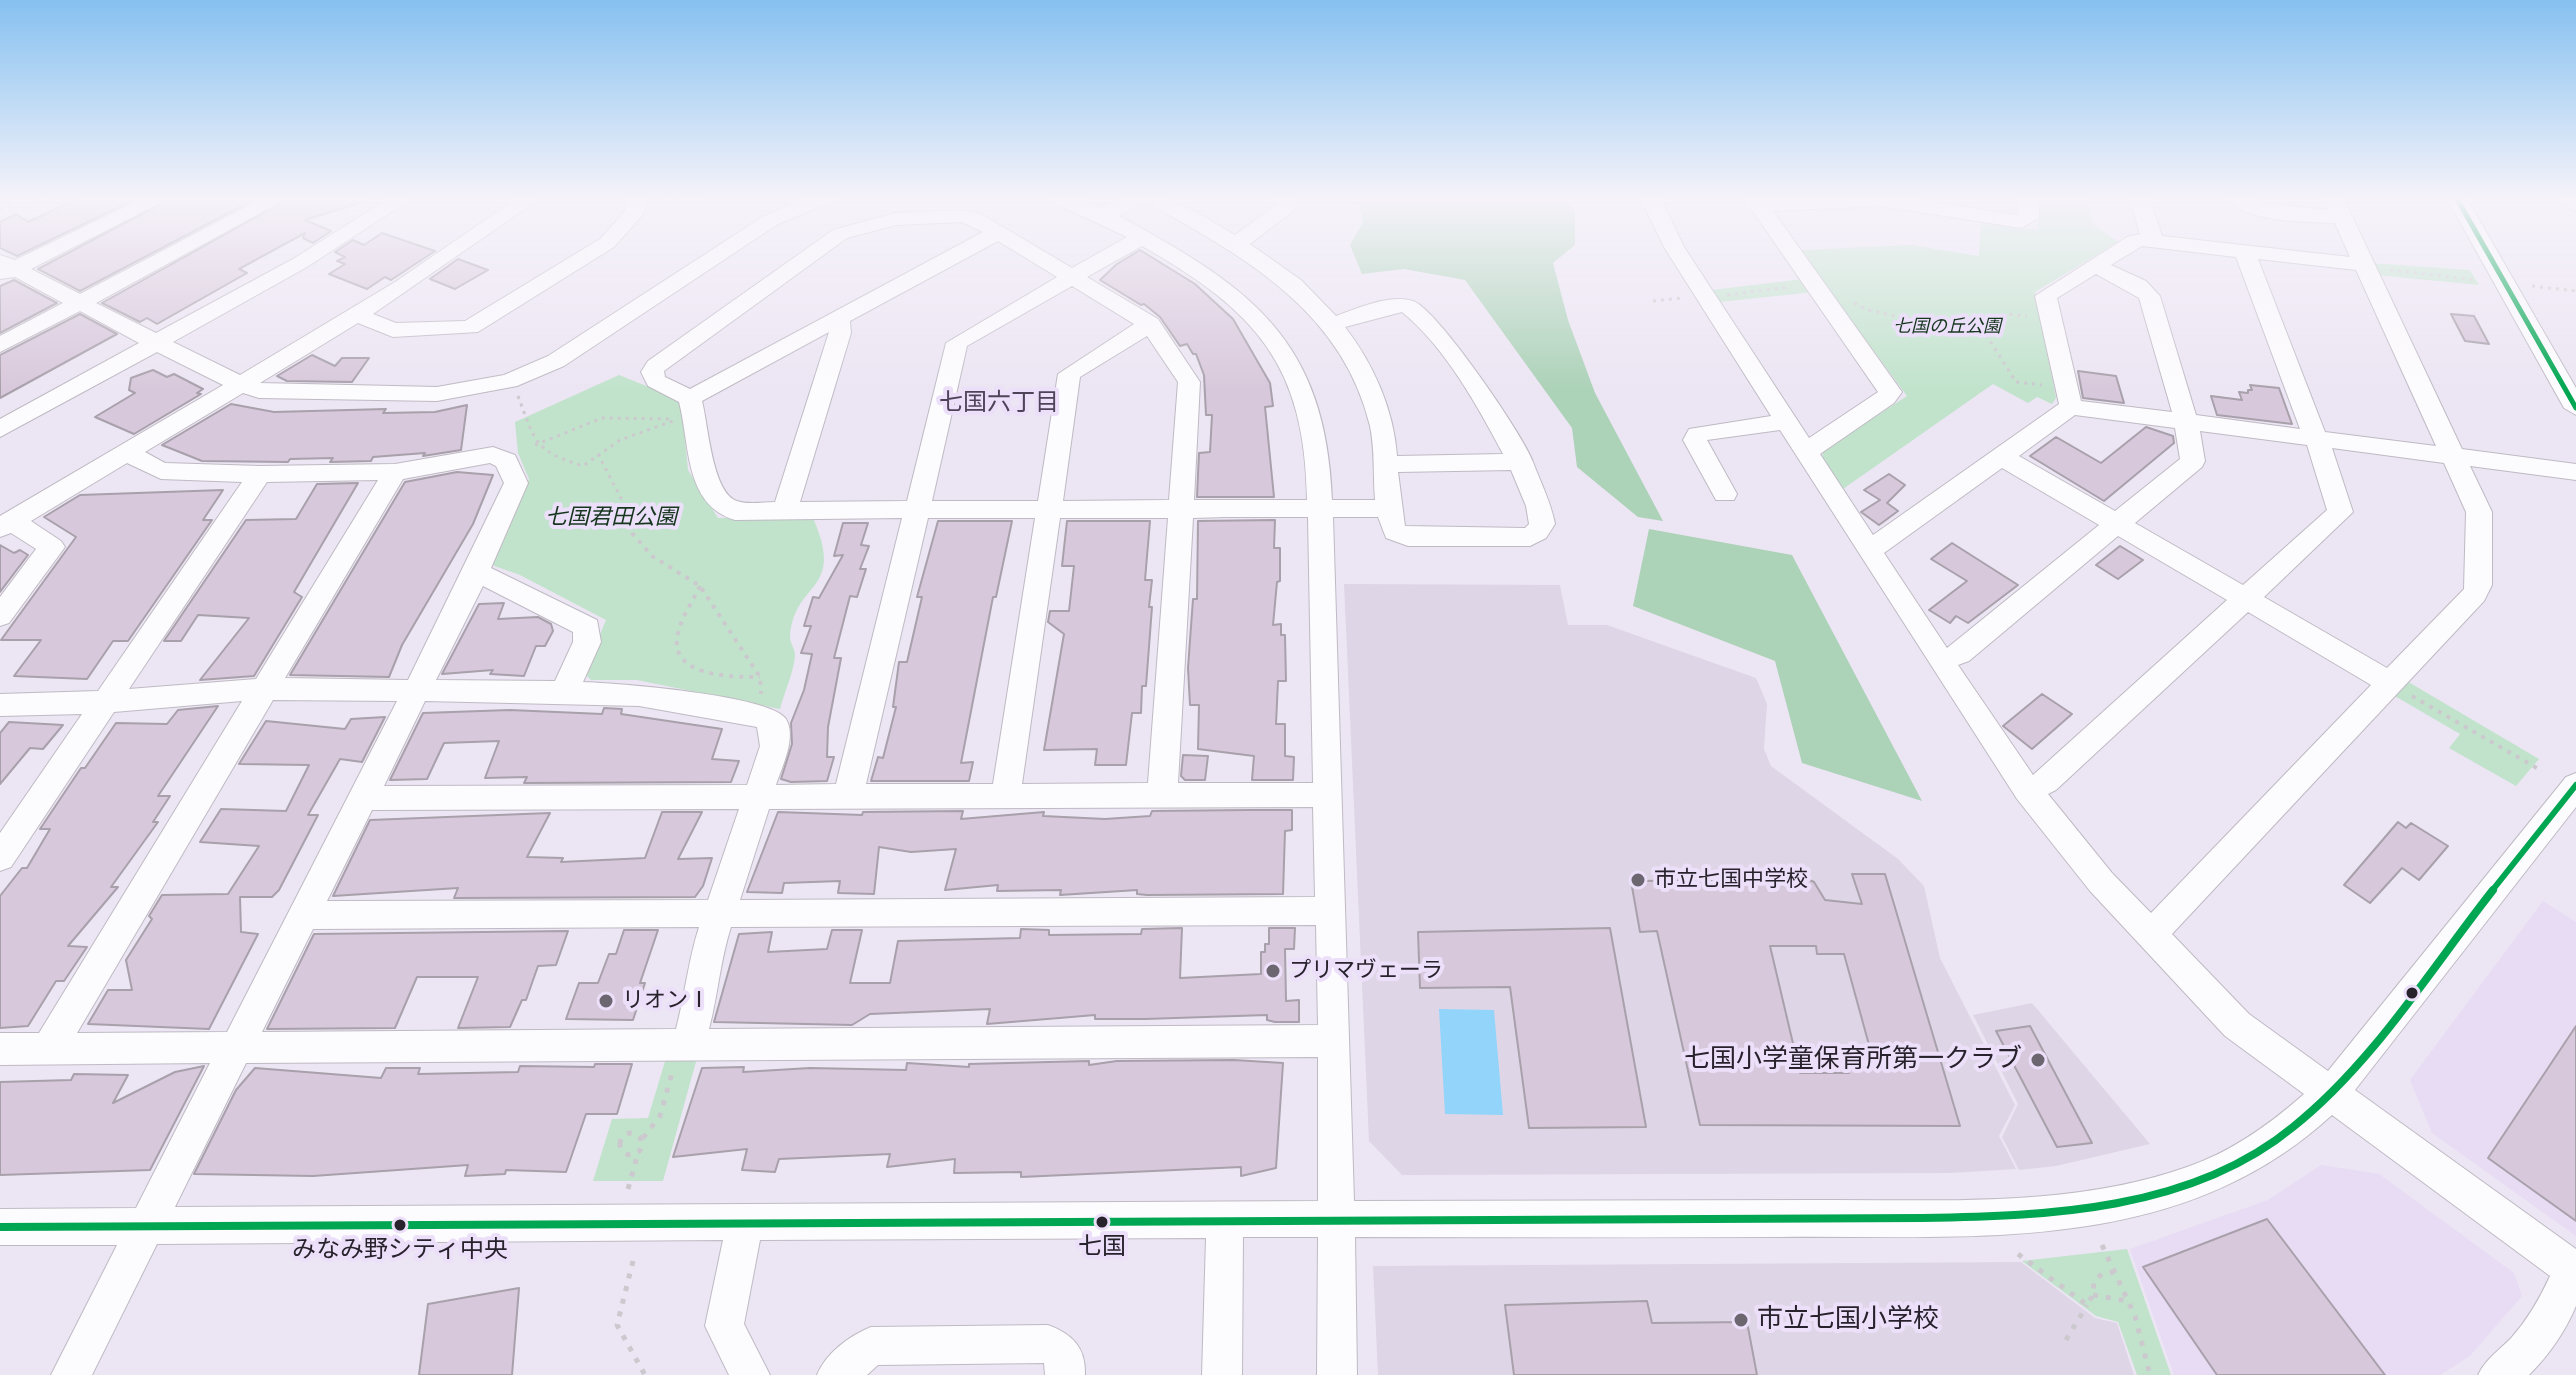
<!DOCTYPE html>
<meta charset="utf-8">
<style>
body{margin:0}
canvas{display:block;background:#ece5f3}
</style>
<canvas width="2576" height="1375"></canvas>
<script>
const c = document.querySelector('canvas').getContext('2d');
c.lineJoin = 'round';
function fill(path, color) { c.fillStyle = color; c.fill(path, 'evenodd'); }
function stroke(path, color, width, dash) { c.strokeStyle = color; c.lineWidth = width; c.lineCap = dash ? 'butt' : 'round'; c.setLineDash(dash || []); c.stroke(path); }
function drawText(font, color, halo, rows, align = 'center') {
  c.font = font + ' "Times New Roman","Noto Sans JP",serif'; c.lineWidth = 8; c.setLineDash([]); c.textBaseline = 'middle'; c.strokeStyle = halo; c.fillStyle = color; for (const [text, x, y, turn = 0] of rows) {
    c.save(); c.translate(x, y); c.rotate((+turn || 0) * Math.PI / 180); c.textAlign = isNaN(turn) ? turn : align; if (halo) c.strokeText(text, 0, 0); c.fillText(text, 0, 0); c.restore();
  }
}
const built = new Path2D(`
 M2543,901L2576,922V1236L2432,1133L2410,1080Z
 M2321,1165L2379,1174L2514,1273L2522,1296L2470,1356L2440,1375H2174L2130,1249L2268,1200Z`);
const education = new Path2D(`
 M1344,584L1560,585L1568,625H1607L1756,678L1767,704L1764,749L1771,766L1898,859L1924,886L1940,958L2015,1105L1999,1136L2016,1169L1951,1173L1402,1175L1369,1141Z
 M2032,1003L2150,1144L2056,1166L2019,1170L2002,1137L2018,1104L1973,1015Z
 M2021,1262L2095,1318L2117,1323L2134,1375H1378L1373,1266Z`);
const green = new Path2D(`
 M2038,197H2086L2093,224L2118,242L2035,292L2056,398L2052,404L2037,397L2028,403L1993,384L1843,489L1822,459L1823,451L1907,396L1799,250L1911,245L1979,256L1981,222L2038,230Z
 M2370,263L2470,270L2479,285L2376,275Z
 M1803,279L1813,292L1720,302L1712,290Z
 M619,375L681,400L688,470L718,518H813C846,594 794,579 790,637C790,643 795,649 795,655C794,672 784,693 780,709L637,680H591L584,673L606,620L520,575L486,563L529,479L518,453L515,422Z
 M2405,680L2539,759L2516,786L2449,748L2460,734L2393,695Z
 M666,1058H697L663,1181H593L612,1119L648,1118Z
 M2127,1249L2171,1375H2137L2118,1322L2096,1316L2022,1261Z`);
const forest = new Path2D(`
 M1358,197H1565L1575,211V245L1553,263L1568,320L1595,393L1663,521L1638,517L1577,467L1572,428L1465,280L1404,269L1362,274L1350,245L1363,222Z
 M1649,529L1792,555L1922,801L1802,763L1775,661L1633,606Z`);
const water = new Path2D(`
 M1439,1009L1494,1010L1503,1115L1445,1114Z`);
const building = new Path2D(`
 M81,197H140L17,256L0,248V222L16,214L28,222Z
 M174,197H259L80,291L38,269Z
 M292,197H365L366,201L305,220L331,231L313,243L303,238L305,233L239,269L247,273L157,324L147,318L140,322L102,303Z
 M382,233L435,251L391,280L385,277L367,289L329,274L345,264L337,261L345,257L335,252L353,240L364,245Z
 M1140,250L1195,284L1233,319L1270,383L1273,406L1265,407L1274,497H1197L1199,453L1210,452L1212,415H1206L1204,375L1196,354H1193L1187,344L1180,346L1160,317L1144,304L1141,305L1100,280L1117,264Z
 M458,259L488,270L455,289L430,279Z
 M14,280L57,303L0,333V286Z
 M80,314L117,334L0,398V355Z
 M2451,314L2474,316L2489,344L2465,341Z
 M312,355L335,366L342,358H369L352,382L287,381L277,376Z
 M153,370L167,377L174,374L203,389L197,393L201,394L134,434L95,417L135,393L129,390L131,378Z
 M2078,371L2116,376L2124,403L2083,398Z
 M2250,385L2279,388L2292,424L2217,415L2211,396L2242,400L2239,392L2248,393V390H2252Z
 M231,404L274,412L386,409L383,413L435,412L467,405L461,450L423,456L425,453L373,457L371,461L330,462L333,458L290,459L288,462L202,461L162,445Z
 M2146,427L2173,436L2174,443L2104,501L2030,456L2056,437L2101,463Z
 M457,472L493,475L473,524L402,645L389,677L290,675L405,482Z
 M1889,474L1905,485L1887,503L1898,511L1879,525L1861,512L1880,500L1864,490Z
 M358,483L294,592L302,597L254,676L200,680L249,618L198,615L181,641H164L246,520L296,519L317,484Z
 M223,490L203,520H212L128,641H113L87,679L14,676L41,640H1L76,537L44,517L80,495Z
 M1275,520L1274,548H1280V581L1277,582L1273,625L1281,624V635H1285L1286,681H1278L1276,724H1285V756L1294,757L1293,780H1252L1254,756L1198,749L1199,705H1190L1188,668L1193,599H1197L1198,521Z
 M938,521H1012L996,597H993L961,763L973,762L969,781H871L878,757L883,758L896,707H893L899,662H907L922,597H917Z
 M1067,521H1150L1145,580H1152L1149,607H1152L1146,686H1142L1141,713H1132L1126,765H1095L1097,749L1044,750L1064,634L1048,622L1050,611H1069L1074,566H1062Z
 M843,523H868L861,545L869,546L860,569H866L857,597L850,596L834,658H841L828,727L827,757H834L827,781L791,782L781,779L792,744L791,723L804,690L812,654L801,653L811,626H804L813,597L819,598L843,555L834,556Z
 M1952,543L2018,585L1968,623L1956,616L1950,623L1929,610L1967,581L1931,559Z
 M0,545L14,553L20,550L28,555L0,592Z
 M2120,546L2143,560L2118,579L2096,565Z
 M504,603L498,619L538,617L551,624L553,631L545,646H536L524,676L490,674L493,670L442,674L479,604Z
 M2042,694L2072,714L2032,749L2003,726Z
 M218,706L158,796H170L153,822H158L111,887H118L68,946L87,947L64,981H56L28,1026L0,1028V896L22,868H27L50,829H40L81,768H85L116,723L167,724L178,710Z
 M604,708L622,709L621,714L722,729L712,759L739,761L731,782L524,783L527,777L485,778L499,741L444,743L427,779L390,780L423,713L510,710L602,714Z
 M385,717L362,762L340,759L308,815H318L279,890L272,897H240L241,932L258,934L209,1029L88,1024L108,990H132L126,960L152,919L149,916L162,895L228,894L259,846L200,842L221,809L286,811L309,765L239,764L266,721L345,729L351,719Z
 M9,722L63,725L43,749L30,748L0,784V733Z
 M1183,755L1208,756L1205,780H1185L1181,776Z
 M1250,810H1292V830L1285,831L1283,894L1147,895L1137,894V890L1060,895L1061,890L997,891L998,885L945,890L956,849L911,852L879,847L874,894L838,893L840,881L784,883L782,893L747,892L778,812L862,815L863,812L963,811L961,819L1044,812L1043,816L1105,819L1150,816L1152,811Z
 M662,812H702L678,859L712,858L703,886L695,897L454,898L458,888L333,896L370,820L550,813L527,857L563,858L561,862L645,858Z
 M2398,822L2406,828L2411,823L2448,846L2419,880L2402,868L2370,903L2344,885Z
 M1786,869L1814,882L1825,900L1862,904L1852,874H1885L1960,1126L1700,1125L1657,931L1640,932L1631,881L1757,880L1768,870ZM1770,946H1816L1817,954H1844L1874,1063H1847L1849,1073H1800Z
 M1182,928L1180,978L1261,974V952H1265V944H1269V928H1295L1294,949H1285L1286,1001L1299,1000V1022H1275L1267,1020V1015L1145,1019H1095V1015L987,1024L990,1009L870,1014L852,1025L714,1022L739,934L772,932L768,952L827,949L832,930H862L850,983H890L898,941L1020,938L1021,929L1049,930V935L1141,934L1142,929Z
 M1610,928L1646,1127L1529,1128L1510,987L1420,988L1418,932Z
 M624,930H658L640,983H645L633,1020L566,1019L579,983H598L609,954H616Z
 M568,931L556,965L538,966L526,1000H522L510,1027L458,1028L478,977H417L395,1028L267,1029L314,934Z
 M2030,1026L2092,1143L2057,1147L1996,1031Z
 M2576,1026V1221L2488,1158Z
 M1234,1060L1283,1063L1276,1168L1241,1176V1167L1021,1177V1172L954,1173L955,1159L887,1167L890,1154L779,1159L775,1172L742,1170L747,1149L673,1157L702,1068L744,1067L743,1072L810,1068L906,1070L907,1063L969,1067V1064L1089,1061V1065L1117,1061Z
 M595,1064H632L617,1114H586L566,1172L506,1170L505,1174L465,1176L468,1165L313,1176L194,1174L236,1090L255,1068L381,1078L386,1068H420L418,1074L518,1072L520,1066L594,1067Z
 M204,1066L150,1170L0,1175V1082L71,1080L74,1074L128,1075L113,1103L175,1072Z
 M2267,1219L2385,1375H2217L2143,1267Z
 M519,1288L512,1375H419L428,1304Z
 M1647,1301L1652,1323L1747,1322L1757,1375H1514L1505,1305Z`);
const pathFar2 = new Path2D(`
 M658,197L674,201L704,197
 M0,209L60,197
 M2390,270L2477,280
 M2532,286L2576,291
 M1727,295L1790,287
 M1653,301L1682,298
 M1854,303L1868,310L1987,336L2016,382L2042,385
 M1987,336L2008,314L2027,316
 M518,396C535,441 534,451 583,466L620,440L673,421
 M535,445L602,418L671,419
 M598,454L625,506`);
const pathFar1 = new Path2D(`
 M624,504L632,533L652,556L700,586L760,677L761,694
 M700,586C693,601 682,616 678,633C667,677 732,677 760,677
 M2412,696L2542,771`);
const path = new Path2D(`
 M620 1144a11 11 0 1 1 22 0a11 11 0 1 1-22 0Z
 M643,1138L660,1116L672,1073
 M628,1189L638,1153
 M2102,1245L2135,1316L2150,1375
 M2018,1254L2087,1305L2093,1295L2094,1281L2102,1274L2114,1272
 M633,1261L617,1325L645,1375
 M2093,1295L2128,1301
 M2066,1340L2087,1305`);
const minor = new Path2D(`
 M146,197H171L31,269L80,294L265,197H289L96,303L156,333L293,259L391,197H414L307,267L173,342L240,375L395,282L519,197H542L373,314L396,323L465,321L600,239L625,211L626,197H646L645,212L614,247L478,332L393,337L358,323L260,383L437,387L504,375L548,356L764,216L810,197H836L833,201L778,224L564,366L517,386L437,401L259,398L243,393L145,452L165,463L260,466L395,464L493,447L515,455L528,483L491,568L597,620L601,642L583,682C615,683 771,695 786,719C797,737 782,767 776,785L836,784L902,518L735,520C684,505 690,444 679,402L648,386L641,372L648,361L833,230L895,213L962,210L981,214L1072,268L1127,237L1050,201L1047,197H1076L1103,208C1154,179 1191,210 1235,235L1277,204L1280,197H1300L1293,211L1250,244L1301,280L1336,316C1359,308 1389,294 1413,301C1437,309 1524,436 1533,462C1540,481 1551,502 1555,524L1546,538L1530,546H1408L1386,538L1378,517H1333L1354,1201C1508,1201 1661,1200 1814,1200C1938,1199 2068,1209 2187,1167C2231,1152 2269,1125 2304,1094L2225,1036L2090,891L2017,799L1780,430L1707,440L1737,494L1734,500H1716L1683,440L1689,429L1771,416L1664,247L1640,197H1660L1684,247L1809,438L1878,392L1743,197L1765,200L1898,197L2018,215L2019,197H2039V218L2021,228L1881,206L1773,211L1902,392L1894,403L1820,454L1873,535L2059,404L2035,296L2127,237L2140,234L2129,197H2149L2162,236L2350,257L2335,223C2303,221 2247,224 2226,197H2248L2269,204L2329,210L2323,197H2343L2462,449L2576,464V480L2470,466L2492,512V585L2484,601L2172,934L2249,1014L2328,1071L2566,777L2576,773V807L2355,1090L2576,1249V1306C2565,1332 2549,1355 2529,1375H2478C2486,1358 2500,1350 2512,1337C2528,1319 2540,1298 2550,1276L2332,1115C2177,1257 1974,1235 1779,1237C1638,1238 1496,1237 1355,1237L1357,1375H1317L1318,1237H1243L1242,1375H1202L1206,1238L760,1240L744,1324L770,1375H729L705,1326L723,1240L157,1244L92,1375H51L117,1245H0V1209L136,1208L210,1063L0,1065V1033H39L242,701L114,712L11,867L0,871V833L82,714L0,716V694L98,691L242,482L161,479L127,463L31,521L61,541L65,547L9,623L0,626V597L36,549L11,533L0,537V516L223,385L157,352L0,437V419L139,343L80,311L0,352V336L63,303L15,277L0,279V255L15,260ZM1144,201C1241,255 1342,309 1370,426C1375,450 1373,475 1375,500H1332C1326,339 1250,287 1119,216ZM962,222L983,232L690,389L665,377L664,371L847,238L896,225ZM998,241L1057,277L946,343L907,501L800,502L851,333L850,321ZM1142,246C1256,311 1305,364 1307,500H1194L1200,382L1158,319L1087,277ZM2142,246L2236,257L2300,429L2196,415L2160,296L2146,281L2111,265ZM2258,259L2356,270L2436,446L2325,432ZM2096,274L2139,298L2172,412L2081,401L2057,298ZM1072,286L1134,324L1058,374L1038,501H932L967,346ZM1402,312C1445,347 1477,405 1503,454L1397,456C1394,410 1373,363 1345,327ZM829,332L775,502C763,502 748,505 737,501C712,493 708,423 702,401ZM1147,336L1178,382L1169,500L1063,501L1080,377ZM2075,415L2175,428L2180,459L2115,511L2019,456ZM2200,431L2307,445L2327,510L2243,585L2135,523L2202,467L2205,461ZM2332,448L2444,463L2466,512L2464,589L2387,668L2264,597L2353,512ZM490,463L496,466L504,483L408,680L285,678L403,479ZM2002,468L2099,525L1947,648L1884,553ZM1511,470L1526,506L1529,524L1525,528L1405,526L1398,472ZM378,480L256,679L129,689L267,482ZM1226,517H1308L1313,783H1178L1193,518ZM928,518H1035L993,784H866ZM1060,518H1168L1148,783L1022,784ZM2118,536L2227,600L2033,775L1958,665L1969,661ZM483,586L573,632V642L555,681L436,680ZM2248,612L2371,685L2151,913L2112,873L2048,794L2056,790ZM273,700L397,701L227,1032L77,1033ZM425,701L639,706L757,727L760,746L747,785L384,786ZM1313,807L1315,897L740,900L769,809ZM739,809L708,900L327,901L372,810ZM1316,925L1318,1025L709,1029C718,995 720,961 731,927ZM699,927C688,961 685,995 676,1029L262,1032L313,929ZM1318,1057V1201L175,1207L246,1063Z
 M2446,197H2466L2576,388V415L2564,408Z
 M2561,197H2576V210L2569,208Z
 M1048,1325C1072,1334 1086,1347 1085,1375H1045L1044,1363L878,1365L867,1375H817C826,1353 849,1336 871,1327Z`);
const bus1Far2 = new Path2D(`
 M2456,197L2576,408`);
const bus1Far1 = new Path2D(`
 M2491,892L2576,785`);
const bus1 = new Path2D(`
 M0,1227L1922,1218C2048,1216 2191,1211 2293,1127C2373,1063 2430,970 2493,890`);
const markers = [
 [1638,880,8,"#6c6671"],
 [1273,971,8,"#6c6671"],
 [2412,993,7,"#27222b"],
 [606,1001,8,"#6c6671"],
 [2038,1060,8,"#6c6671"],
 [1102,1222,7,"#27222b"],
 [400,1225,7,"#27222b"],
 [1741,1320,8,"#6c6671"]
];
const farParknames = [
 ["七国の丘公園",1947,327]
];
const parkNames = [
 ["七国君田公園",611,518]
];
const poiNames = [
 ["市立七国中学校",1654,880],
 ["プリマヴェーラ",1289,971],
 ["リオンⅠ",622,1001]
];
const neighbourhoodNames = [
 ["七国六丁目",999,404]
];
const nearBusnames = [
 ["七国",1102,1248],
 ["みなみ野シティ中央",400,1251]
];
const nearPoinames = [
 ["七国小学童保育所第一クラブ",2022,1060],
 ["市立七国小学校",1757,1320,"left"]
];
fill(built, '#e8dcf5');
fill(education, '#ded6e6');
fill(green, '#c1e3cc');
fill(forest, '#acd2b8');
fill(water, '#93d4fb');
fill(building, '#d8c8db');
stroke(building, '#a8a1ab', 2);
stroke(minor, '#bfbac4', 2);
stroke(pathFar2, '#ccc9ce', 3, [3, 5]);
stroke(pathFar1, '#ccc9ce', 4, [4, 6]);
stroke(path, '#ccc9ce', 5, [5, 8]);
fill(minor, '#fcfbfd');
stroke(bus1Far2, '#00a651', 5);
stroke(bus1Far1, '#00a651', 6);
stroke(bus1, '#00a651', 8);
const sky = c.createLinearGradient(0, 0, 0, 389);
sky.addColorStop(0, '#86c1f0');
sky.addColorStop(0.51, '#f6f3fa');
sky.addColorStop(1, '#f6f3fa00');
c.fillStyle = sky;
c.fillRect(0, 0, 2576, 389);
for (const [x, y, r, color] of markers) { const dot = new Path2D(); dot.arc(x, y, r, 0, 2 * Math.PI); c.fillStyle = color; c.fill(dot); stroke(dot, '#ecdff9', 3); }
drawText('italic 18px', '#15351d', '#ecdff9', farParknames);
drawText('italic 22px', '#15351d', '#ecdff9', parkNames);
drawText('22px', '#27222b', '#ecdff9', poiNames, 'left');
drawText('24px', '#4e4359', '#ecdff9', neighbourhoodNames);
drawText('24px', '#27222b', '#ecdff9', nearBusnames);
drawText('26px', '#27222b', '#ecdff9', nearPoinames, 'right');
</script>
